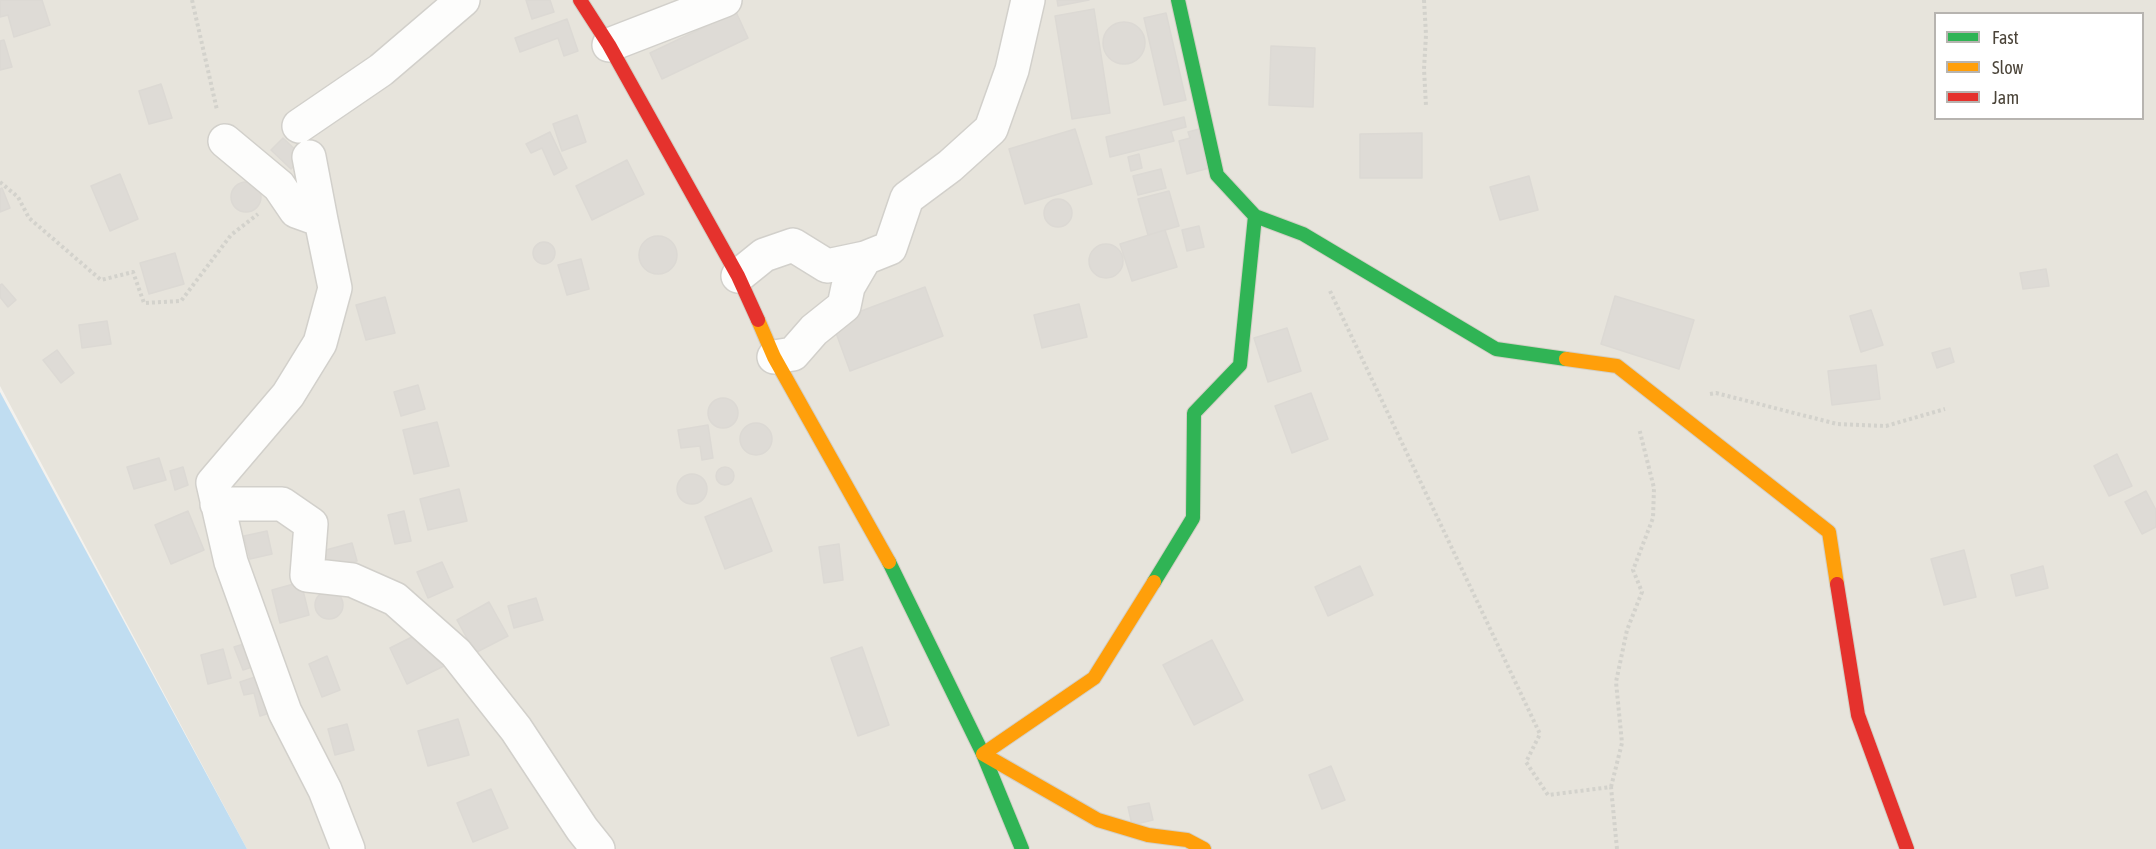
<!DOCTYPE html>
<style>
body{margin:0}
#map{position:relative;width:2156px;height:849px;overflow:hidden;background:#f4f2ee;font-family:"Asap Condensed",sans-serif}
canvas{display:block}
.legend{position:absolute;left:1934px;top:12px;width:210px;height:108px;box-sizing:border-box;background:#fff;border:2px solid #b7b4b0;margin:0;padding:8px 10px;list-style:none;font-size:18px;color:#4b4439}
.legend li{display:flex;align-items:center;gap:12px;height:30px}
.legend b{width:30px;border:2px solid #b7b4b0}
</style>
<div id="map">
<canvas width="2156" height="849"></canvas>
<ul class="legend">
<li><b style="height:8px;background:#30b455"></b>Fast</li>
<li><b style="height:8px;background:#ff9f0a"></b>Slow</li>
<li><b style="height:8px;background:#e5322d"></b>Jam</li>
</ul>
</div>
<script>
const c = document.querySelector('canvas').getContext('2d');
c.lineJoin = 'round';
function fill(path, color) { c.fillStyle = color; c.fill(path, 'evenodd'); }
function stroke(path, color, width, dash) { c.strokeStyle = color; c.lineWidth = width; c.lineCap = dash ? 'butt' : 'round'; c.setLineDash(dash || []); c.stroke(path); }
const residential = new Path2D(`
 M0,0H2156V849H247L0,386ZM1936,14H2142V118H1936Z`);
const water = new Path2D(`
 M0,392L247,849H0Z`);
const building = new Path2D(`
 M0,0H42L50,25L14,37L8,15L0,17Z
 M526,0H550L554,12L532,19Z
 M1057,0H1089L1058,6Z
 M1094,9L1110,113L1072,119L1055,16Z
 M736,12L748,38L662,79L650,53Z
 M1166,13L1186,100L1164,105L1144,18Z
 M567,19L578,51L564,56L558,38L520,52L515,38Z
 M1103 43a21 21 0 1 1 42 0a21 21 0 1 1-42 0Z
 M4,40L12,67L0,70V41Z
 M1271,46L1315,48L1313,107L1269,105Z
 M161,84L172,118L149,124L139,91Z
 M577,115L586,142L562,151L553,124Z
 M1184,117L1186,127L1171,131L1174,141L1110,157L1106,137Z
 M1203,128L1213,167L1187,174L1179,141L1190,138L1188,132Z
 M1075,129L1092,184L1025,204L1009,149Z
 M550,132L567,168L554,175L542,148L531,153L526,144Z
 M1422,133V178H1360V134Z
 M283,138L303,157L291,169L271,150Z
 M1139,154L1142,168L1131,171L1128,157Z
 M627,160L644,194L592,220L576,186Z
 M1161,169L1166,188L1138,195L1133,176Z
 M120,174L138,219L110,231L91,186Z
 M1529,176L1538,210L1500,220L1490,187Z
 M231 197a15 15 0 1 1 30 0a15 15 0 1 1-30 0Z
 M2,188L10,208L0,212V189Z
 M1169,191L1179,226L1148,235L1138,199Z
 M1044 213a14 14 0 1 1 28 0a14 14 0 1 1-28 0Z
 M1199,226L1204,247L1187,251L1182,230Z
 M1165,230L1177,267L1132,281L1120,244Z
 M639 255a19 19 0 1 1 38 0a19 19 0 1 1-38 0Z
 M533 253a11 11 0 1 1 22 0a11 11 0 1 1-22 0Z
 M1089 261a17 17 0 1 1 34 0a17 17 0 1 1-34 0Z
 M175,253L184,284L149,294L140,263Z
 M581,259L589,289L567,295L558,265Z
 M2046,269L2049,286L2023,289L2020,273Z
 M2,284L16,300L8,307L0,297V285Z
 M925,287L943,336L850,371L832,322Z
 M1615,296L1694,320L1679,369L1601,344Z
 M385,297L395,333L366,340L356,305Z
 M1079,304L1087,337L1042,348L1034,315Z
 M1871,310L1883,345L1861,352L1850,316Z
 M107,321L111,344L82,348L79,325Z
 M1287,328L1301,371L1268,382L1254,338Z
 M1950,348L1954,362L1937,368L1932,353Z
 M57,350L74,373L61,383L43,360Z
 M1876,365L1880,399L1832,405L1828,371Z
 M418,385L425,409L401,416L394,392Z
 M1311,393L1328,439L1292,453L1275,406Z
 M708 413a15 15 0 1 1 30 0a15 15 0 1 1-30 0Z
 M437,422L449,466L414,474L403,430Z
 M740 439a16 16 0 1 1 32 0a16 16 0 1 1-32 0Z
 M708,425L713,458L702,460L700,446L681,448L678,430Z
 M2117,454L2132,486L2109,496L2094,466Z
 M159,458L166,480L134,489L127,467Z
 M183,467L188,485L175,490L170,471Z
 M716 476a9 9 0 1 1 18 0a9 9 0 1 1-18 0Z
 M677 489a15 15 0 1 1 30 0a15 15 0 1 1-30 0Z
 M459,489L467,521L428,530L420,499Z
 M2146,491L2156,510V527L2142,534L2125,502Z
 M751,498L772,551L725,569L705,517Z
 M188,511L204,550L171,564L155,525Z
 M404,511L411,541L395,544L388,515Z
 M267,531L272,554L250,559L244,536Z
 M352,543L357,561L327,569L322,551Z
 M839,544L843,580L824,583L819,547Z
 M1964,550L1976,597L1944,605L1931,559Z
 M442,562L453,587L428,598L417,572Z
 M1360,566L1373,595L1328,616L1315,587Z
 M2043,566L2048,588L2016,596L2011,575Z
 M301,582L309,615L280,623L272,590Z
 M315 605a14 14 0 1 1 28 0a14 14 0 1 1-28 0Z
 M536,598L543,620L514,628L508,606Z
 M489,602L508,636L475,653L457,620Z
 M422,632L431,640L444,666L407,684L390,648Z
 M1212,640L1243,700L1194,725L1163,665Z
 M247,643L255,666L243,670L234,647Z
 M862,647L889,725L858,736L831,658Z
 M223,649L231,678L208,684L201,655Z
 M327,656L340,690L322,697L309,664Z
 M264,674L276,711L260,716L254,693L244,695L240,682Z
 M458,719L469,755L428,766L418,731Z
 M347,724L354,750L335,755L328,729Z
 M1331,766L1345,800L1322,809L1309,775Z
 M491,789L508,828L473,842L457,803Z
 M1149,803L1153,820L1132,825L1128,807Z`);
const path = new Path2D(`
 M192,0L217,110
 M1424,0L1426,35L1424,69L1426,106
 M0,182L18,197L29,218L101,280L133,272L144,303L181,301L231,235L258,214
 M1330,291L1540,734L1526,762L1548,795L1611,787L1617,849
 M1710,394L1716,393L1837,424L1886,426L1945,409
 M1611,787L1622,743L1616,682L1627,630L1642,592L1633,570L1653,518L1654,488L1639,428`);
const street = new Path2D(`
 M609,45L725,0
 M299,126L381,70L463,0
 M225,141L279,186L296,211L321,220L335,288L320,343L288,395L213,483L231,562L285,712L325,790L348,849
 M309,157L321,220
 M738,276L764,255L793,245L827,266L865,258L890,248L907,198L950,166L991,129L1012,70L1028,0
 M774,357L793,354L814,330L844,306L848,287L865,258
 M217,504H282L311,524L307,575L352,580L395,599L456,653L516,729L582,829L598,849`);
const fast = new Path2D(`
 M1178,0L1217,175L1255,216L1303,234L1496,349L1566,359
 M889,562L983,754L1022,849
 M1154,582L1193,518L1194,413L1240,365L1255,216`);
const slow = new Path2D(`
 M758,320L774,357L889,562
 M1566,359L1617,366L1829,532L1837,584
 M1154,582L1094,678L983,754L1098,820L1148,835L1187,840L1204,849`);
const jam = new Path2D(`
 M580,0L609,45L738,276L758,320
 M1837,584L1858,715L1907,849`);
fill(residential, '#e7e4dc');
fill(water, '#c0ddf1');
fill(building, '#dedbd6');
stroke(building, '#dcd9d4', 1.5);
stroke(street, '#d2d0cb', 36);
stroke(fast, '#d3cfc5', 16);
stroke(slow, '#d3cfc5', 16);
stroke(jam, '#d3cfc5', 16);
stroke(path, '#d3d2cc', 4, [3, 3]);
stroke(street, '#fdfdfc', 33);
stroke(fast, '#30b455', 14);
stroke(slow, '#ff9f0a', 14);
stroke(jam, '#e5322d', 14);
</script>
